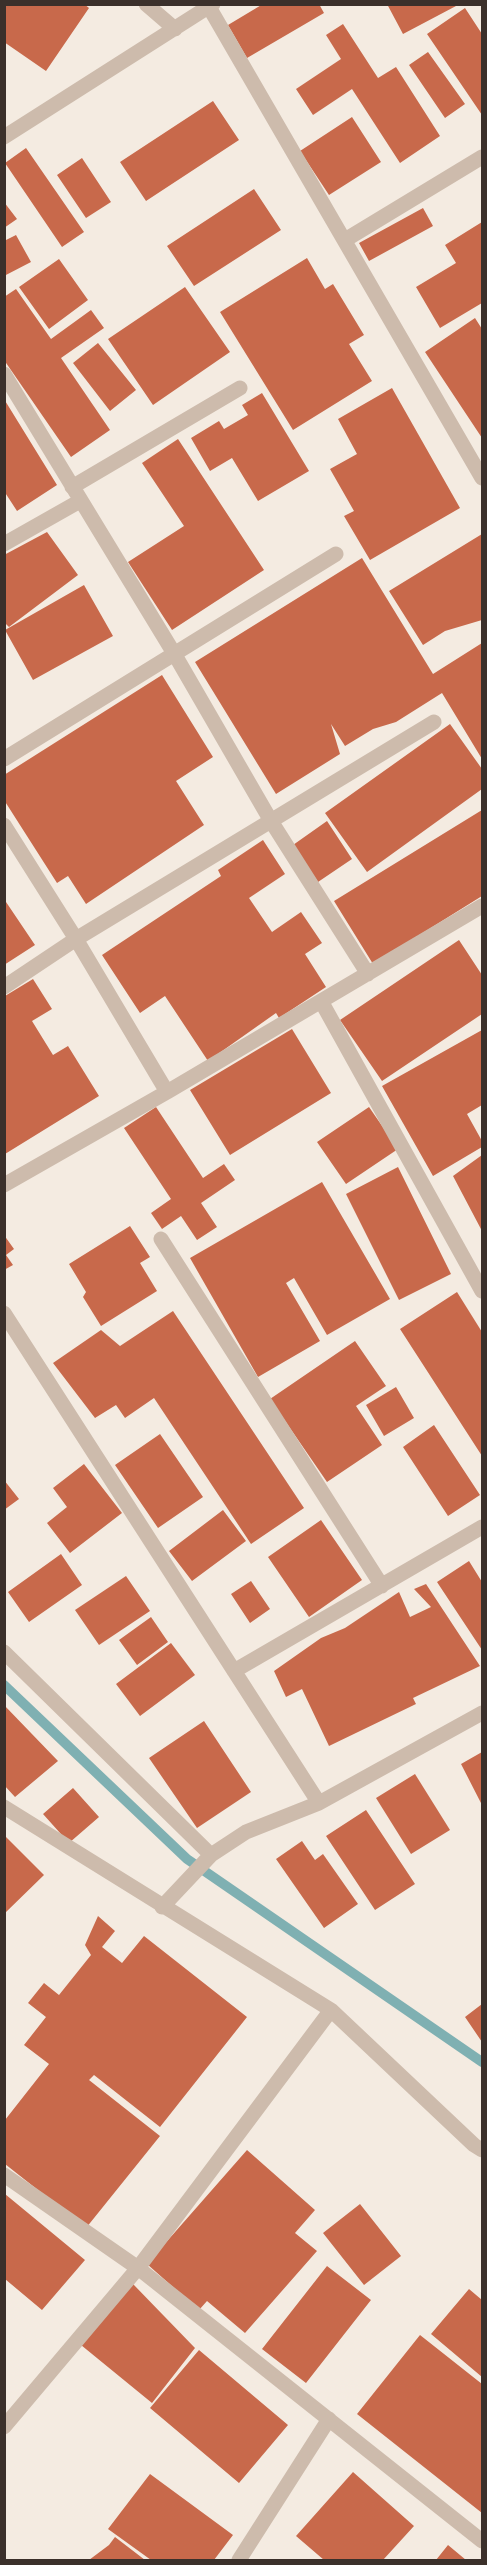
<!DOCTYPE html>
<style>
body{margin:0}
#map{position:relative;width:487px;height:2565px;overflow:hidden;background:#f4ebe1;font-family:"Open Sans",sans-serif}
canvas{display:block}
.frame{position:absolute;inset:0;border:6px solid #3b302b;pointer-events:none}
</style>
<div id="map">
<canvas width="487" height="2565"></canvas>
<div class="frame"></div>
</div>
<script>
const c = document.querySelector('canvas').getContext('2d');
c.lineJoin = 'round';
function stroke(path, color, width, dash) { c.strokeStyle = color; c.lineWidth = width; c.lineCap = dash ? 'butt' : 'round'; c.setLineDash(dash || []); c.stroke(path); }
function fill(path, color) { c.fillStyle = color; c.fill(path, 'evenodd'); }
const stream = new Path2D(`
 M4,1685L187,1859L482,2062`);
const building = new Path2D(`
 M4,4H84L89,8L46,71L4,42Z
 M263,4H319L324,13L247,58L228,25Z
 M387,4H455L456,6L403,34Z
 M465,8L482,34V115L427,34Z
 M343,24L378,78L396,67L440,136L400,163L352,89L313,115L296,89L341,59L326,35Z
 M428,52L465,104L445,118L409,65Z
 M213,101L239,140L146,201L120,162Z
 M352,117L381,162L329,195L300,151Z
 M26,148L84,232L62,247L5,163Z
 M82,158L111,202L86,218L57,175Z
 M254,189L281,230L194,286L167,246Z
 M4,202L17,219L4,228Z
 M423,208L433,226L369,261L359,243Z
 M482,222V303L440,328L416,287L456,263L445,245Z
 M16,235L31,262L4,276V241Z
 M307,258L325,289L333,284L364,335L349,344L372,381L293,430L220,312Z
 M59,259L88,300L49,329L19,287Z
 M185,287L230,352L153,405L108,339Z
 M16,289L51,339L91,310L104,328L61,358L110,430L71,457L4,360V297Z
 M475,318L482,329V438L425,352Z
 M98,343L136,390L110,411L73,363Z
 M392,388L460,508L370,560L344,516L354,511L330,469L357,454L338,419Z
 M262,393L309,471L258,501L232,458L210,471L191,438L219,421L224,429L248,415L242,405Z
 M4,399L57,485L17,511L4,491Z
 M178,439L264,570L172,630L128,562L184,526L142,463Z
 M47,532L78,575L9,627L4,622V555Z
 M482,534V620L445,631L423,645L389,591Z
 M362,558L433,674L482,643V759L442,693L396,722L373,729L345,746L331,724L340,754L276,794L195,662Z
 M84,585L113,636L33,680L5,630Z
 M162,675L213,757L176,781L204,825L86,904L68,876L57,883L4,800V775Z
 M450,724L482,769V789L367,872L325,813Z
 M482,810V896L373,964L334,901Z
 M327,821L352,859L318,882L293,845Z
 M263,840L285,874L249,898L272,932L301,912L322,943L305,954L326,987L279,1018L276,1013L208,1061L165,996L140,1013L102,955L221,876L218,870Z
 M4,899L35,945L4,965Z
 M459,940L482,975V1014L382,1081L340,1020Z
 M33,979L52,1009L32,1021L53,1055L68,1046L99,1096L5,1154V996Z
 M292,1029L331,1093L230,1155L190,1090Z
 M482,1030V1105L467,1114L482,1141V1147L433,1176L382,1086Z
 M156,1107L203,1178L224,1164L235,1180L201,1203L217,1227L197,1240L181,1216L162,1229L151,1213L171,1199L124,1128Z
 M369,1107L398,1149L346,1184L317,1142Z
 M482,1155V1231L453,1176Z
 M398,1167L451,1274L399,1300L346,1194Z
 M322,1182L390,1299L327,1335L294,1278L286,1283L320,1341L258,1377L190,1258Z
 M130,1226L150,1257L140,1263L157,1291L101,1326L83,1297L86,1292L69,1264Z
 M4,1235L14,1249L6,1255L13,1265L4,1270Z
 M457,1292L482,1332V1456L400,1329Z
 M173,1311L304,1508L251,1544L154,1398L125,1418L116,1405L95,1418L53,1363L101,1330L120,1346Z
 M355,1341L386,1386L356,1406L382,1445L327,1482L270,1399Z
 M396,1387L414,1418L384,1436L366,1405Z
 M434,1425L480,1495L448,1516L403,1447Z
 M160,1434L203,1497L158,1528L115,1465Z
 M84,1464L122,1513L70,1553L47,1523L67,1507L53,1488Z
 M4,1480L19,1499L4,1510Z
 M223,1510L246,1541L192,1581L169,1551Z
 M321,1520L362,1580L309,1617L268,1557Z
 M61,1554L82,1585L29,1622L8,1592Z
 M469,1561L482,1582V1650L437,1582Z
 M126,1576L150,1611L99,1645L75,1610Z
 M251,1581L270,1609L250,1623L231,1594Z
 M426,1584L480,1666L413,1698L416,1704L329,1746L302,1689L286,1697L274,1671L321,1638L345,1628L399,1592L410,1617L431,1607L414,1589Z
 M151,1617L168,1642L137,1665L119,1640Z
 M171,1643L195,1675L140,1716L116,1684Z
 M4,1705L58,1761L15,1797L4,1785Z
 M204,1721L251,1792L197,1828L149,1758Z
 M482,1752V1805L461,1764Z
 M415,1774L450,1830L411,1854L376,1798Z
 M73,1788L99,1817L69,1843L43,1814Z
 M366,1810L415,1884L375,1910L326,1836Z
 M4,1835L44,1875L4,1914Z
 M302,1841L315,1860L323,1854L358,1904L324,1928L276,1859Z
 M98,1916L115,1931L102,1947L122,1963L144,1936L247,2017L160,2127L94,2075L89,2080L160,2136L86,2228L5,2164V2120L49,2064L24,2045L46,2017L28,2003L44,1983L59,1995L91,1955L85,1945Z
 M482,2004V2042L465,2017Z
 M247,2150L315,2210L295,2233L317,2251L245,2333L207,2301L199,2310L147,2264Z
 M5,2194L85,2260L42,2310L5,2279Z
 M360,2204L401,2256L364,2285L323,2233Z
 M327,2266L371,2300L306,2383L262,2349Z
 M133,2284L195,2348L152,2403L81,2345Z
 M469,2289L482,2300V2377L431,2334Z
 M420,2335L482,2384V2513L357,2414Z
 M199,2350L288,2425L239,2483L150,2408Z
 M353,2472L414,2526L383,2560H324L296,2536Z
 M150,2474L233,2535L214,2560H151L108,2529Z
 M115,2537L145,2560H89L109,2545Z
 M448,2545L466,2560H436Z`);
const street = new Path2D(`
 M146,4L175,29
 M209,7L482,478
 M4,137L213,4
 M345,240L482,157
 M4,374L175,655L271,821L368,974
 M72,487L240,388
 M4,544L80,501
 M4,759L336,554
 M4,825L76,939L167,1092L482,906
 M4,987L76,939L434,722
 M321,1001L482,1291
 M4,1185L167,1092
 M161,1239L382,1586
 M4,1313L319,1803
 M4,1652L211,1855
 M234,1671L482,1527
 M4,1807L331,2010L474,2145L482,2150
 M162,1907L211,1855L246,1832L319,1803L482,1713
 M4,2175L138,2268L331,2010
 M4,2427L138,2268L482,2541
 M239,2560L329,2419`);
stroke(stream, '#7fb0b2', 10);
fill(building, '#c8694b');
stroke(street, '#cdbbac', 15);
</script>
